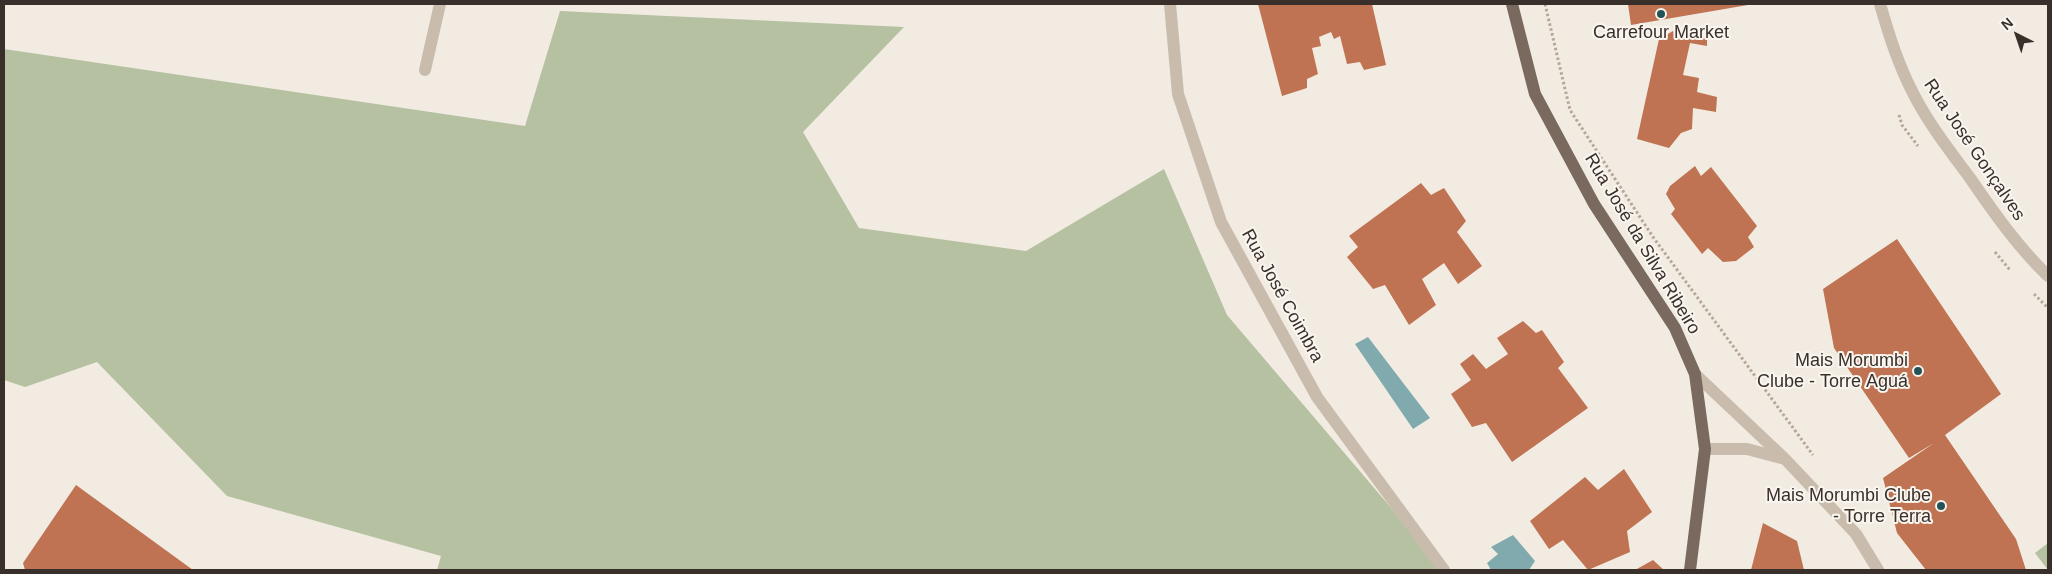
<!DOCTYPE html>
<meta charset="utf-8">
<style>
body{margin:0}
#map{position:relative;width:2052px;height:574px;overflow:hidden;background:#f2ebe1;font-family:Arial,sans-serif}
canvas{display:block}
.frame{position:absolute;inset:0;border:5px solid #39302b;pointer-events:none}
.north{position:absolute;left:1992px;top:10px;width:50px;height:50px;-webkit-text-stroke:4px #faf5ee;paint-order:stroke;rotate:319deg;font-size:14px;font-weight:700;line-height:20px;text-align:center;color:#39302b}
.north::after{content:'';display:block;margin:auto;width:18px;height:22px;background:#39302b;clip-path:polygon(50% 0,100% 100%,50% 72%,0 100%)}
</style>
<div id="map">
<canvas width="2052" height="574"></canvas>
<div class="frame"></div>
<div class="north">N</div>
</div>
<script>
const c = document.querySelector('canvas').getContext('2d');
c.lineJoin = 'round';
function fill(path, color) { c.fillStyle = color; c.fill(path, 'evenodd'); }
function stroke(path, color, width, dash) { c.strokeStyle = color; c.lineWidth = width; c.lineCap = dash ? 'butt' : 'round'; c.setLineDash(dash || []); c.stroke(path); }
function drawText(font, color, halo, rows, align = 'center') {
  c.font = font + ' Arial,sans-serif'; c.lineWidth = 4; c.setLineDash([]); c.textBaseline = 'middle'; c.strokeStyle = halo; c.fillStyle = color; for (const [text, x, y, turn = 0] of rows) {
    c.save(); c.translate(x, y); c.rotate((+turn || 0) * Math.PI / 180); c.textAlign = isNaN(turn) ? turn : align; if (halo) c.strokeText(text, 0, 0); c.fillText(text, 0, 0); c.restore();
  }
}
const green = new Path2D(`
 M560,11L904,27L803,132L859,228L1026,251L1164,169L1227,315L1438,563L1439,570H437L441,556L227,496L97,362L25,387L4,380V49L525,126Z
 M2048,543V570L2035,553Z`);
const water = new Path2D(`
 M1368,337L1430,418L1413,429L1355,344Z
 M1513,535L1535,561L1529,570H1491L1487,563L1498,554L1491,547Z`);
const building = new Path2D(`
 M1258,4H1372L1386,65L1364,70L1360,62L1347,64L1340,36L1334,39L1331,32L1319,37L1321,46L1312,48L1318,74L1307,79V88L1282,96Z
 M1628,4H1748V5L1631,25Z
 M1673,31L1680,36L1690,35L1707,38V46L1690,43L1683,75L1699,78L1697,92L1717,97L1716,112L1693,108L1692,129L1681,133L1669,148L1637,139L1659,39Z
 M1695,166L1701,176L1711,167L1757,226L1748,237L1754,247L1736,261L1723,262L1708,248L1702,254L1671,214L1675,209L1666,194L1670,186Z
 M1421,183L1431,195L1444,188L1466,221L1457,232L1482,266L1458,284L1444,263L1422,279L1436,305L1409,325L1385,285L1373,289L1347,257L1358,247L1349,236Z
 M1897,239L2001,394L1945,435L2016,539L2026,570H1926L1897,533L1883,478L1934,443L1909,458L1834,348L1823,289Z
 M1523,321L1536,333L1542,330L1564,362L1558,368L1588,408L1512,462L1486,423L1472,427L1451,394L1471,380L1460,364L1473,354L1486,369L1508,354L1497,338Z
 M1624,469L1652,512L1627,531L1630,552L1588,570L1563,540L1549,549L1530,521L1585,477L1598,490Z
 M76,485L193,570H25L23,563Z
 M1763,523L1797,541L1804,570H1751Z
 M1653,560L1664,570H1635Z`);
const path = new Path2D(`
 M1545,4L1570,110L1653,237L1813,455
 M1899,115L1902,125L1918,146
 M1995,252L2010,270
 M2034,294L2048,308`);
const minor = new Path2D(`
 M1170,4L1178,94L1221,222L1317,397L1444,570
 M1880,4C1889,35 1898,64 1913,93C1928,123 1950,151 1970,178C1994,213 2018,247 2048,276
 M425,70L440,4
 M1695,374L1785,459L1856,534L1878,570
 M1705,449H1747L1781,458`);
const major = new Path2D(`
 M1512,4L1535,94L1594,204L1675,328L1695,374L1705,449L1690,570`);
const markers = [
 [1661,14,5,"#235259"],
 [1918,371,5,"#235259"],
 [1941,506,5,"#235259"]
];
const poiNames = [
 ["Carrefour Market",1661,33,"center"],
 ["Mais Morumbi",1908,361],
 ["Clube - Torre Aguá",1908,382],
 ["Mais Morumbi Clube",1931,496],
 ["- Torre Terra",1931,517]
];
const streetNames = [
 ["Rua José Gonçalves",1974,150,56],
 ["Rua José da Silva Ribeiro",1642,244,59],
 ["Rua José Coimbra",1282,296,61]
];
fill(green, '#b5c1a1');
fill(water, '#81aaae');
fill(building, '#bf7352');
stroke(path, '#b6a697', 3, [2.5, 2.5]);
stroke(minor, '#cabcad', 12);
stroke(major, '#7a695e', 12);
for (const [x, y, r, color] of markers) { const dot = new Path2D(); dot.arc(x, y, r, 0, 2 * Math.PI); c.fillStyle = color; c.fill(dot); stroke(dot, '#faf5ee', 2); }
drawText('18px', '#39302b', '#faf5ee', poiNames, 'right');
drawText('18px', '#39302b', '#faf5ee', streetNames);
</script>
